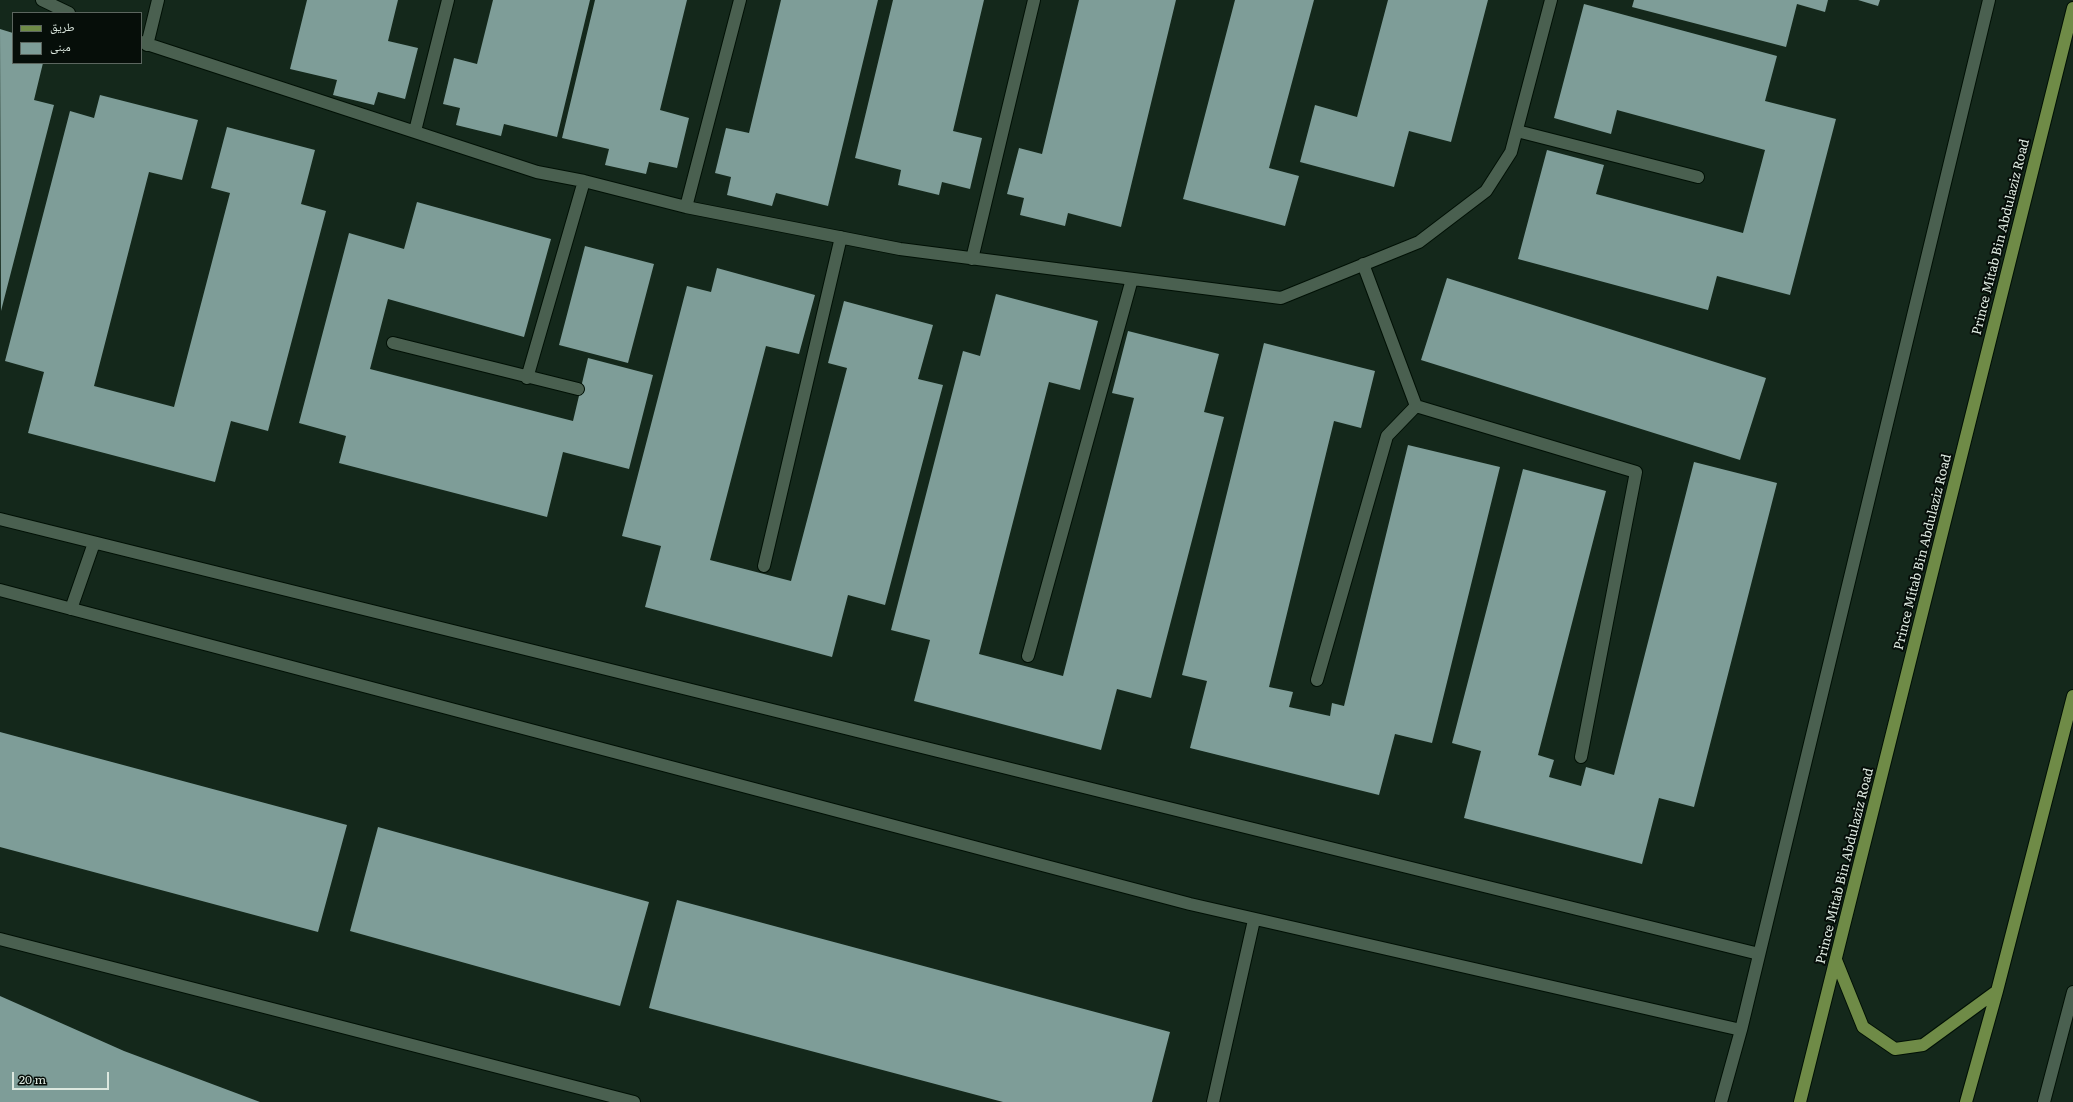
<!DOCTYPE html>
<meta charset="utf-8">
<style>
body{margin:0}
#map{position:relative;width:2073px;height:1102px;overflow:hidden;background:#14281b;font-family:Literata,"Noto Naskh Arabic",serif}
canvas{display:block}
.legend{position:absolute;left:12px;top:12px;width:130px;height:52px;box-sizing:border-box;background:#060e09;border:1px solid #5c665f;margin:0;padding:5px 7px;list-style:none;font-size:12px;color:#dde9e0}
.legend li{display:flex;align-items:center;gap:8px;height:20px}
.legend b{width:20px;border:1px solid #5c665f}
.scale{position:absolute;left:12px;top:1072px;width:97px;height:18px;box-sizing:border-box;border:2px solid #dde9e0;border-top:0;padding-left:5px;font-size:12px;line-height:14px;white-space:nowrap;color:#dde9e0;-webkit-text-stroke:3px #060e09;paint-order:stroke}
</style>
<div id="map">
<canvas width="2073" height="1102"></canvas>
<ul class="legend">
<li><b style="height:5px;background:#6f8b47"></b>طريق</li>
<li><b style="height:11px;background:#7e9d98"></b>مبنى</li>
</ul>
<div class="scale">20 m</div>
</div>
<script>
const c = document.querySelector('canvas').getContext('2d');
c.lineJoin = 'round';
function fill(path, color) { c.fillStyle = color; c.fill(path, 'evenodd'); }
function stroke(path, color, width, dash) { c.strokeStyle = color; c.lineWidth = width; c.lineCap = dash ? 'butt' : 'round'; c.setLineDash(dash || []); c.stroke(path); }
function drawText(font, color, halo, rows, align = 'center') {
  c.font = font + ' Literata,serif'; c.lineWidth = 4; c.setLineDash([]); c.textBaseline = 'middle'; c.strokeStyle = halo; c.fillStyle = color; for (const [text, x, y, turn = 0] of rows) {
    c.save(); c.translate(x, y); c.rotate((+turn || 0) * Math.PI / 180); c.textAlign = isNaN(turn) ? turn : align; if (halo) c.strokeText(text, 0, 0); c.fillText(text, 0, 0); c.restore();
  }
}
const building = new Path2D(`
 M307,0H398L388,41L418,48L405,99L378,92L374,105L333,95L337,80L290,69Z
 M493,0H590L557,137L504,124L501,136L456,125L460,108L443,104L454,58L477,64Z
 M595,0H687L660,110L689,118L677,168L649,162L646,174L605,165L609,149L562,138Z
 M781,0H878L828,206L776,193L772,206L727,195L731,177L715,173L726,128L749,133Z
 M893,0H984L953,131L982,138L970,189L942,182L939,195L898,185L901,170L855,158Z
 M1079,0H1176L1121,227L1068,213L1065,226L1020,215L1024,198L1007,194L1019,148L1042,154Z
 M1235,0H1314L1269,168L1299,176L1285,226L1183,199Z
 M1388,0H1488L1451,142L1409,131L1394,187L1300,162L1315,105L1357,117Z
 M1634,0H1828L1825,12L1797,4L1786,47L1632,7Z
 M1858,0H1880L1878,6Z
 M1584,4L1777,56L1765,101L1836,119L1790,295L1717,276L1708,310L1518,259L1547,150L1604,165L1596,194L1743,233L1765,150L1617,110L1611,134L1554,118Z
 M0,29L13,33V63H43L34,100L54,105L1,311Z
 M100,95L198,120L182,180L149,172L94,386L174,407L230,193L211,188L227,127L315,150L301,204L326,211L268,431L231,421L215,482L28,433L44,372L5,361L70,111L94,118Z
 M417,202L551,239L524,337L388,299L370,369L573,421L588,358L653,375L629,469L563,452L547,517L339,463L346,436L299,423L349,233L404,249Z
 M585,246L654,264L628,363L559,345Z
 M717,268L815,295L799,354L766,346L710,560L791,581L847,368L828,363L844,301L933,325L918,379L943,385L885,605L848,595L832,657L645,607L661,546L622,536L687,286L711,292Z
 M1447,278L1766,378L1740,460L1421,360Z
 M996,294L1098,321L1080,390L1049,382L979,654L1063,676L1134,398L1112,393L1128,331L1219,354L1204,412L1224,417L1151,698L1117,689L1101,750L914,701L930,640L891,630L963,351L980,356Z
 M1264,343L1375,371L1361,428L1334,421L1269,687L1293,692L1289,707L1330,716L1332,703L1344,706L1408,445L1500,467L1432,743L1395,734L1379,795L1190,748L1207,681L1182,675Z
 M1694,462L1777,483L1694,807L1659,798L1642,864L1464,818L1481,751L1452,743L1523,469L1606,491L1538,755L1554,760L1549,777L1581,786L1586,767L1614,775Z
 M0,732L347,825L318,932L0,847Z
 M378,827L649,902L620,1006L350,931Z
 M677,900L1170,1032L1152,1102H1003L649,1008Z
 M0,996L124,1051L260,1102H0Z`);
const minor = new Path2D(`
 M42,0L69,13
 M141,42L537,172L584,181L686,207L900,249L1281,298L1419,242L1486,191L1511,152L1551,0
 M147,45L158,0
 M415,131L448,0
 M1517,131L1698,177
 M686,207L740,0
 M972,259L1034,0
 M1363,264L1416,406L1636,472L1581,757
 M393,343L578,389
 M527,378L584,181
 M0,519L1759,954
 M764,566L841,237
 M0,590L1190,904L1741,1030
 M71,609L94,543
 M1028,656L1132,279
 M1317,680L1387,436L1416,406
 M0,939L634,1102
 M1213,1102L1254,920
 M1721,1102L1741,1030L1989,0
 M2044,1102L2073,992`);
const major = new Path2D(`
 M1836,960L1863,1027L1895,1049L1923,1045L1997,991
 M1800,1102L2073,8
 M1966,1102L1997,991L2073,696`);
const streetNames = [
 ["Prince Mitab Bin Abdulaziz Road",2001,237,-76],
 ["Prince Mitab Bin Abdulaziz Road",1923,552,-76],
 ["Prince Mitab Bin Abdulaziz Road",1845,866,-76]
];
fill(building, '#7e9d98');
stroke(minor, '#011005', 14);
stroke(major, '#011005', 14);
stroke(minor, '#4a6050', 12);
stroke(major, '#6f8b47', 12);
drawText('13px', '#dde9e0', '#060e09', streetNames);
</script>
